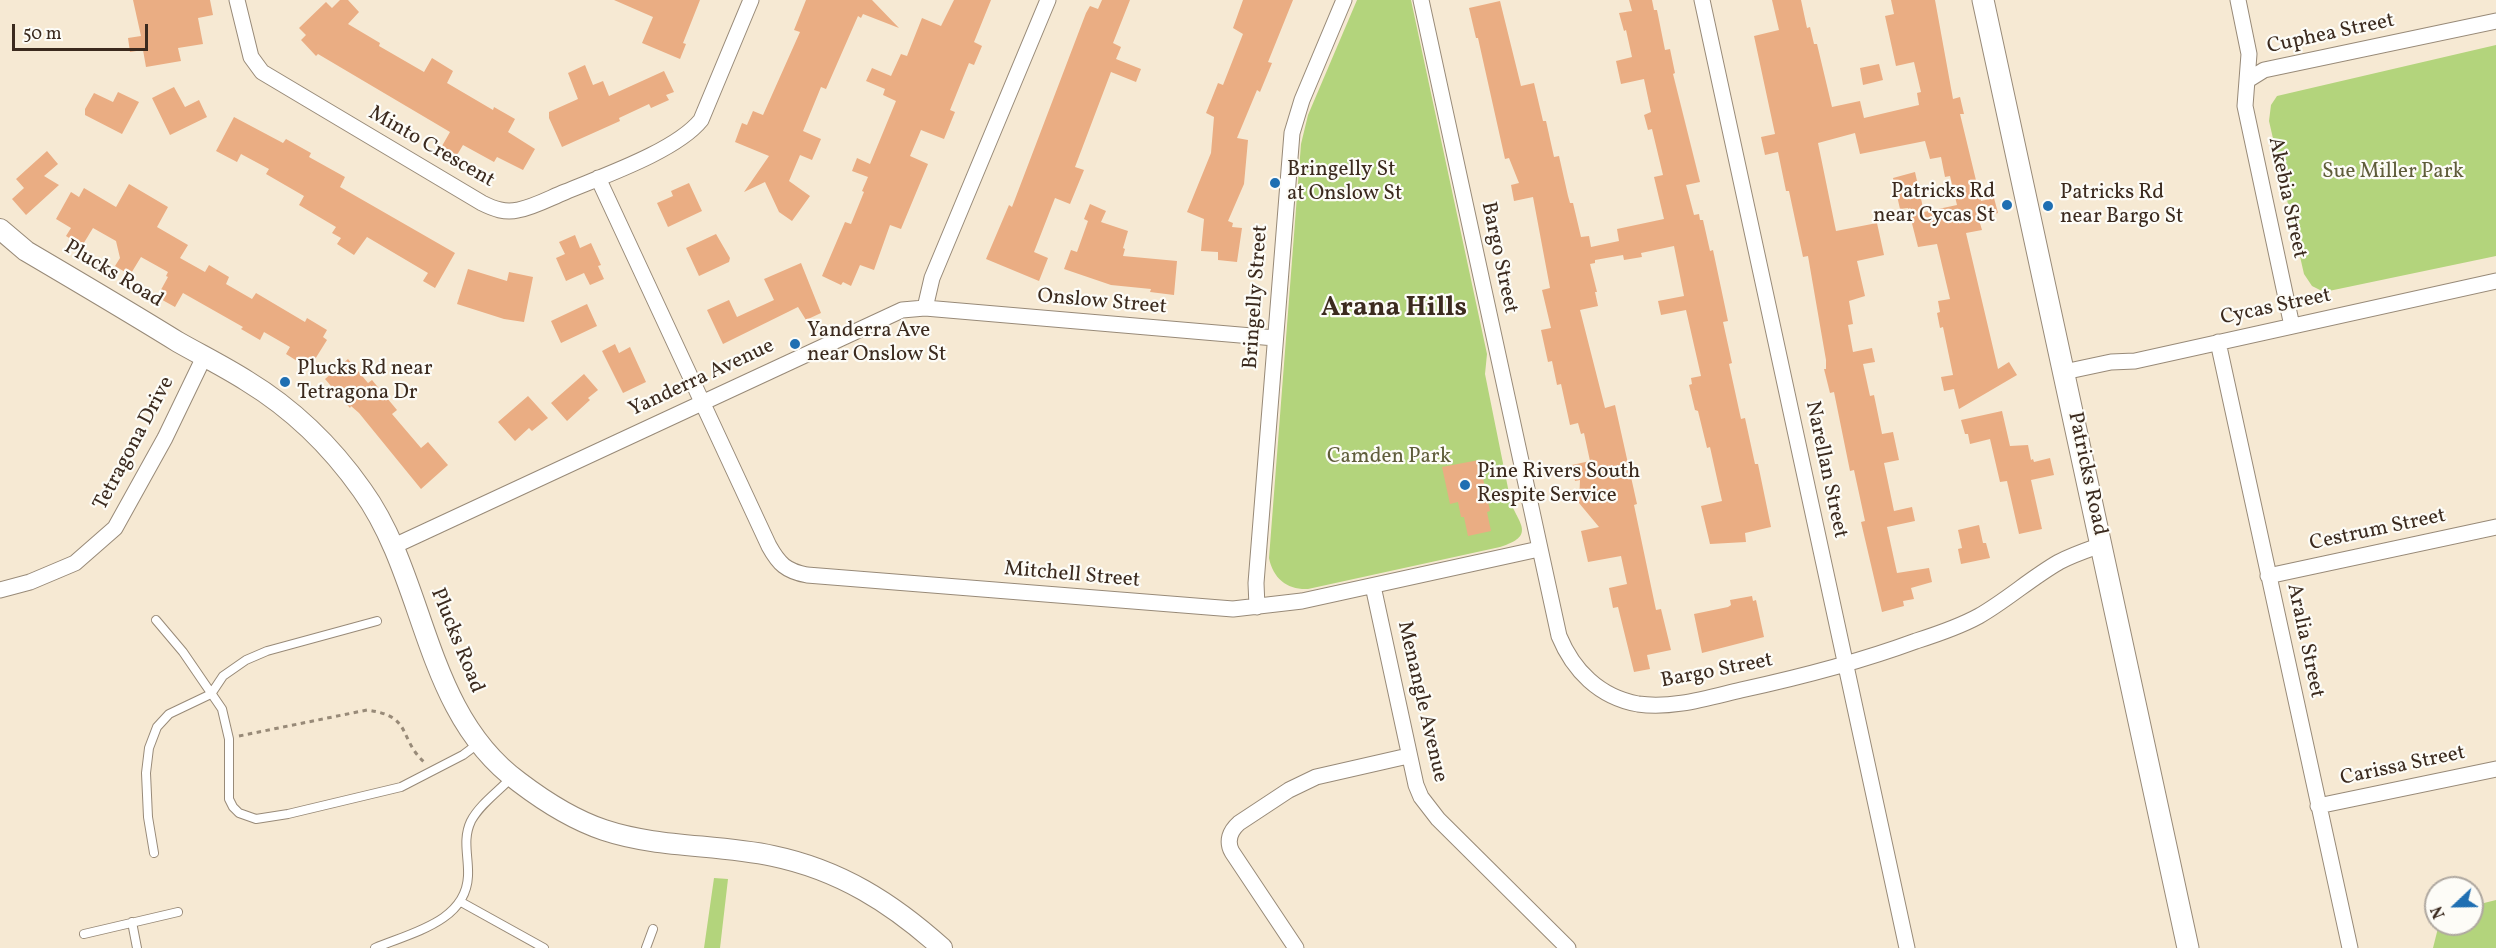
<!DOCTYPE html>
<style>
body{margin:0}
#map{position:relative;width:2496px;height:948px;overflow:hidden;background:#f6e9d3;font-family:Vollkorn,serif}
canvas{display:block}
.north{position:absolute;left:2424px;top:876px;width:60px;height:60px;box-sizing:border-box;background:#fdfcf7;border:2px solid #afa8a0;border-radius:50%;rotate:248deg;font-size:16px;font-weight:700;line-height:24px;text-align:center;color:#3b2a1e}
.north::after{content:'';display:block;margin:auto;width:21px;height:27px;background:#1f6fb2;clip-path:polygon(50% 0,100% 100%,50% 72%,0 100%)}
.scale{position:absolute;left:12px;top:24px;width:136px;height:27px;box-sizing:border-box;border:3px solid #3b2a1e;border-top:0;padding-left:8px;font-size:18px;line-height:21px;white-space:nowrap;color:#3b2a1e;-webkit-text-stroke:4px #fdfcf7;paint-order:stroke}
</style>
<div id="map">
<canvas width="2496" height="948"></canvas>
<div class="north">N</div>
<div class="scale">50 m</div>
</div>
<script>
const c = document.querySelector('canvas').getContext('2d');
c.lineJoin = 'round';
function fill(path, color) { c.fillStyle = color; c.fill(path, 'evenodd'); }
function stroke(path, color, width, dash) { c.strokeStyle = color; c.lineWidth = width; c.lineCap = dash ? 'butt' : 'round'; c.setLineDash(dash || []); c.stroke(path); }
function drawText(font, color, halo, rows, align = 'center') {
  c.font = font + ' Vollkorn,serif'; c.lineWidth = 4.5; c.setLineDash([]); c.textBaseline = 'middle'; c.strokeStyle = halo; c.fillStyle = color; for (const [text, x, y, turn = 0] of rows) {
    c.save(); c.translate(x, y); c.rotate((+turn || 0) * Math.PI / 180); c.textAlign = isNaN(turn) ? turn : align; if (halo) c.strokeText(text, 0, 0); c.fillText(text, 0, 0); c.restore();
  }
}
const green = new Path2D(`
 M1357,0H1411L1487,354L1485,374L1511,503C1519,524 1536,536 1500,547L1308,589C1288,590 1273,579 1269,558L1301,144L1308,115Z
 M2496,45V256L2324,292L2312,286L2304,274L2269,121L2271,105L2277,96Z
 M714,878L728,879L720,948H704Z
 M2496,900V948H2433L2439,924H2472V906Z`);
const building = new Path2D(`
 M133,0H210L213,15L198,18L203,44L178,48L181,61L146,67L143,50L130,52L128,38L141,36Z
 M340,0H348L359,12L348,24L380,43L379,46L424,72L432,58L453,71L447,83L493,110L494,107L515,119L508,132L535,149L523,170L497,157L494,162L463,145L457,155L442,146L450,132L318,54L316,56L301,40L306,35L299,28L326,2L332,8Z
 M614,0H700L683,43L686,44L680,59L642,43L653,17Z
 M806,0H872L899,28L863,14L861,18L858,16L826,89L821,87L803,131L821,139L812,160L800,155L789,181L810,196L792,221L779,212L765,182L744,192L769,156L735,142L742,123L747,125L753,111L763,115L800,32L794,30Z
 M954,0H991L974,42L982,46L974,65L969,63L950,110L955,112L944,139L921,130L910,156L928,164L901,229L890,225L874,270L860,265L851,286L843,282L841,285L822,276L845,222L851,224L864,192L862,191L868,177L852,171L857,158L870,164L896,101L883,95L885,89L866,81L872,68L891,76L901,54L907,56L922,18L941,26Z
 M1102,0H1130L1113,43L1121,47L1116,59L1141,69L1136,82L1111,72L1075,167L1084,170L1070,204L1055,198L1034,252L1048,258L1039,281L986,259L1009,205L1012,207L1086,13L1090,6L1098,9Z
 M1243,0H1293L1268,62L1272,63L1260,92L1257,90L1237,138L1248,140L1244,184L1228,221L1233,223L1232,227L1242,228L1237,262L1218,260V252L1201,251L1204,219L1187,212L1211,153L1214,117L1206,113L1218,83L1223,85L1243,34L1233,28Z
 M1629,0H1652L1654,10H1657L1665,50L1670,49L1675,73L1673,74L1700,182L1686,185L1694,215L1699,214L1700,220H1703L1710,251L1713,250L1728,321L1723,322L1732,363L1729,364L1741,419L1745,418L1755,464H1758L1771,527L1745,533L1746,542L1710,544L1701,506L1722,501L1710,447L1707,448L1698,411L1695,410L1689,385L1692,384L1691,378L1701,376L1686,310L1661,315L1658,301L1684,296L1674,246L1641,253L1642,257L1624,260L1623,255L1595,260V263L1590,264L1597,292H1595L1598,306L1580,310L1605,408L1615,405L1637,504L1634,505L1656,610L1661,609L1671,650L1647,655L1650,669L1634,672L1618,607L1613,608L1609,588L1627,584L1621,556L1588,562L1581,531L1599,527L1579,503L1580,480L1575,481L1572,465L1590,461L1584,433L1581,434L1578,423L1570,425L1561,384L1557,385L1552,361L1548,362L1541,330L1551,328L1542,290L1550,288L1533,197L1514,201L1511,185L1519,183L1509,158L1505,159L1478,38H1476L1469,8L1500,1L1521,86L1534,83L1543,121H1546L1554,157L1559,156L1568,196L1570,203H1573L1581,237L1589,236L1591,247L1619,241L1617,229L1664,219L1654,177L1663,175L1652,129L1648,130L1644,115L1651,112L1644,79L1621,84L1616,61L1632,57L1626,30L1624,31L1619,13L1632,11Z
 M1772,0H1801L1807,28L1810,27L1814,44H1817L1832,107L1860,101L1864,118L1919,105L1917,93L1921,92L1914,62L1896,66L1885,16L1894,14L1891,0H1935L1953,99L1960,97L1964,114H1960L1981,201L1994,198L1998,213L1982,217L1983,219L1979,220L1982,230L1966,233L1998,369L2009,362L2017,375L1959,409L1954,389L1944,391L1941,377L1953,375L1943,327L1940,328L1937,313L1940,312L1938,301L1950,299L1937,244L1918,247L1908,208L1900,209L1893,178L1915,172L1924,212L1957,205L1950,176L1945,177L1941,157L1930,159L1925,141L1860,154L1855,133L1818,143L1836,231L1877,223L1884,255L1857,261L1865,296L1849,301L1853,324L1848,325L1853,352L1872,348L1875,362L1863,364L1870,396L1874,395L1882,434L1893,432L1899,460L1884,463L1894,511L1912,507L1915,521L1887,527L1897,573L1929,568L1932,582L1911,588L1914,599L1903,601L1904,606L1882,612L1861,522L1865,521L1854,470L1850,471L1834,392L1830,393L1824,369H1826V360L1808,256L1803,257L1789,191H1786L1778,152L1765,155L1761,137L1775,134L1754,36L1779,30Z
 M1879,64L1883,80L1863,85L1860,68Z
 M585,65L593,85L603,81L609,96L664,71L674,92L666,95L669,100L651,108L649,104L619,118L620,121L562,147L549,118V112L578,99L568,73Z
 M174,87L185,107L199,100L207,117L170,135L152,98Z
 M118,92L139,102L122,134L85,115V109L94,93L113,102Z
 M234,117L283,143L286,139L311,153L309,157L345,177L340,187L455,253L435,288L423,281L428,273L367,237L354,255L337,244L341,238L332,233L336,227L299,205L304,196L266,174L269,169L241,154L237,162L216,151Z
 M47,151L58,164L44,176L59,185L26,215L12,199L24,188L16,179Z
 M689,183L702,211L668,227L657,203L673,196L671,191Z
 M129,184L168,207L157,227L188,245L180,258L205,272L209,265L229,277L226,284L252,299L256,293L305,322L307,318L327,330L323,337L327,340L312,364L309,360L305,366L286,354L290,347L264,332L260,340L241,329L243,327L183,293L175,307L157,297L168,277L166,276L168,272L141,257L130,275L115,266L120,258L116,241L93,228L82,246L66,236L71,228L56,219L71,192L79,197L84,188L116,207Z
 M1090,204L1106,211L1101,222L1128,231L1123,248L1125,249L1123,256L1177,261L1174,295L1150,292L1151,289L1111,285L1064,269L1071,250L1077,252L1088,221L1084,219Z
 M716,234L730,258L729,262L699,276L686,248Z
 M575,235L580,248L591,243L601,265L598,266L604,279L590,285L584,273L566,281L556,258L565,254L559,242Z
 M801,263L821,313L806,320L798,307L723,344L707,310L729,300L737,317L774,300L764,279Z
 M468,269L507,281L509,272L533,277L524,322L504,319L457,304Z
 M587,304L597,326L561,343L551,321Z
 M615,344L619,353L630,347L646,382L623,393L602,351Z
 M348,359L368,383L372,380L397,410L392,414L421,448L428,442L448,465L421,489L359,413L351,406L350,408L325,379Z
 M584,374L598,390L588,398L590,400L567,421L551,403Z
 M528,396L548,418L532,431L529,428L515,441L498,422Z
 M2002,411L2010,446L2028,445L2031,460L2033,459L2034,462L2050,458L2054,475L2031,480L2042,529L2019,534L2007,481L2000,482L1990,439L1970,444L1968,434H1965L1961,420Z
 M1479,460L1490,511L1487,512L1491,531L1468,536L1464,517H1461L1458,502L1450,504L1442,467Z
 M1979,525L1983,543H1986L1990,558L1961,564L1958,549L1962,548L1958,530Z
 M1752,596L1753,601L1756,600L1764,637L1702,653L1694,614L1728,607L1731,605L1730,600Z`);
const path = new Path2D(`
 M2303,299L2320,302
 M239,736L367,710C413,716 398,738 424,762`);
const service = new Path2D(`
 M156,620L183,652L222,709L229,739V799L233,807L239,813L256,819L288,814L401,787L463,755L479,743
 M154,853L148,817L146,773L149,748L157,727L169,714L211,694L223,676L246,660L267,651L377,621
 M461,902L544,948
 M132,922L137,948
 M84,934L178,912
 M375,948C410,933 466,922 468,876C469,857 462,840 471,821C480,804 499,791 512,777
 M646,948L653,929`);
const minor = new Path2D(`
 M237,0L251,57L262,72L482,203C494,209 505,213 518,210C534,207 550,198 565,192C603,176 676,151 701,120L751,0
 M1421,0L1559,636C1573,670 1599,697 1638,704C1672,709 1707,698 1741,690C1801,677 1859,662 1916,641C1938,634 1959,627 1979,616C2007,600 2031,578 2059,562C2072,555 2087,550 2101,545
 M1702,0L1907,948
 M2238,0L2249,54L2245,106L2292,326
 M2248,80L2264,70L2496,21
 M598,178L769,546C779,564 786,571 807,575L1233,609L1302,601L1539,549
 M925,308L932,278L1048,0
 M2218,342L2350,948
 M2064,372L2111,362L2135,361L2496,281
 M394,546L902,310L925,308L1275,338
 M2268,576L2496,527
 M1373,586L1416,785L1421,797L1438,819L1568,948
 M0,590L30,582L75,563L115,528L165,438L204,357
 M1257,607L1256,583L1292,133L1302,100L1344,0
 M2318,806L2496,769
 M1296,948L1232,852C1226,841 1230,831 1239,823L1289,790L1316,777L1408,756`);
const tertiary = new Path2D(`
 M0,229L26,251C77,281 128,311 178,342C201,355 225,367 247,381C293,409 331,446 362,490C427,580 423,712 519,782C544,801 574,820 604,830C658,848 717,844 773,856C840,870 892,903 942,948`);
const secondary = new Path2D(`
 M1983,0L2188,948`);
const markers = [
 [1275,183,6,"#1f6fb2"],
 [2007,205,6,"#1f6fb2"],
 [2048,206,6,"#1f6fb2"],
 [795,344,6,"#1f6fb2"],
 [285,382,6,"#1f6fb2"],
 [1465,485,6,"#1f6fb2"]
];
const streetNames = [
 ["Cuphea Street",2331,35,-12],
 ["Minto Crescent",431,148,30],
 ["Akebia Street",2286,198,78],
 ["Bargo Street",1498,258,78],
 ["Plucks Road",113,275,31],
 ["Bringelly Street",1257,297,-86],
 ["Onslow Street",1102,303,5],
 ["Cycas Street",2276,308,-12],
 ["Yanderra Avenue",702,379,-25],
 ["Tetragona Drive",135,444,-62],
 ["Narellan Street",1825,470,78],
 ["Patricks Road",2086,474,78],
 ["Cestrum Street",2378,531,-12],
 ["Mitchell Street",1072,576,5],
 ["Plucks Road",456,641,68],
 ["Aralia Street",2304,641,78],
 ["Bargo Street",1717,672,-11],
 ["Menangle Avenue",1421,702,77],
 ["Carissa Street",2403,767,-12]
];
const poiNames = [
 ["Bringelly St",1287,171],
 ["at Onslow St",1287,195],
 ["Patricks Rd",1995,193,"right"],
 ["near Cycas St",1995,217,"right"],
 ["Patricks Rd",2060,194],
 ["near Bargo St",2060,218],
 ["Yanderra Ave",807,332],
 ["near Onslow St",807,356],
 ["Plucks Rd near",297,370],
 ["Tetragona Dr",297,394],
 ["Pine Rivers South",1477,473],
 ["Respite Service",1477,497]
];
const parkNames = [
 ["Sue Miller Park",2393,173],
 ["Camden Park",1389,458]
];
const districtNames = [
 ["Arana Hills",1394,310]
];
fill(green, '#b3d47c');
fill(building, '#eaad83');
stroke(service, '#988a78', 10);
stroke(minor, '#988a78', 17);
stroke(tertiary, '#988a78', 22);
stroke(secondary, '#988a78', 23);
stroke(path, '#988a78', 3, [4.5, 4.5]);
stroke(service, '#fff', 8);
stroke(minor, '#fff', 15);
stroke(tertiary, '#fff', 20);
stroke(secondary, '#fff', 21);
for (const [x, y, r, color] of markers) { const dot = new Path2D(); dot.arc(x, y, r, 0, 2 * Math.PI); c.fillStyle = color; c.fill(dot); stroke(dot, '#fdfcf7', 2); }
drawText('21px', '#3b2a1e', '#fdfcf7', streetNames);
drawText('21px', '#3b2a1e', '#fdfcf7', poiNames, 'left');
drawText('21px', '#5f5d3a', '#fdfcf7', parkNames);
drawText('bold 27px', '#3b2a1e', '#fdfcf7', districtNames);
</script>
